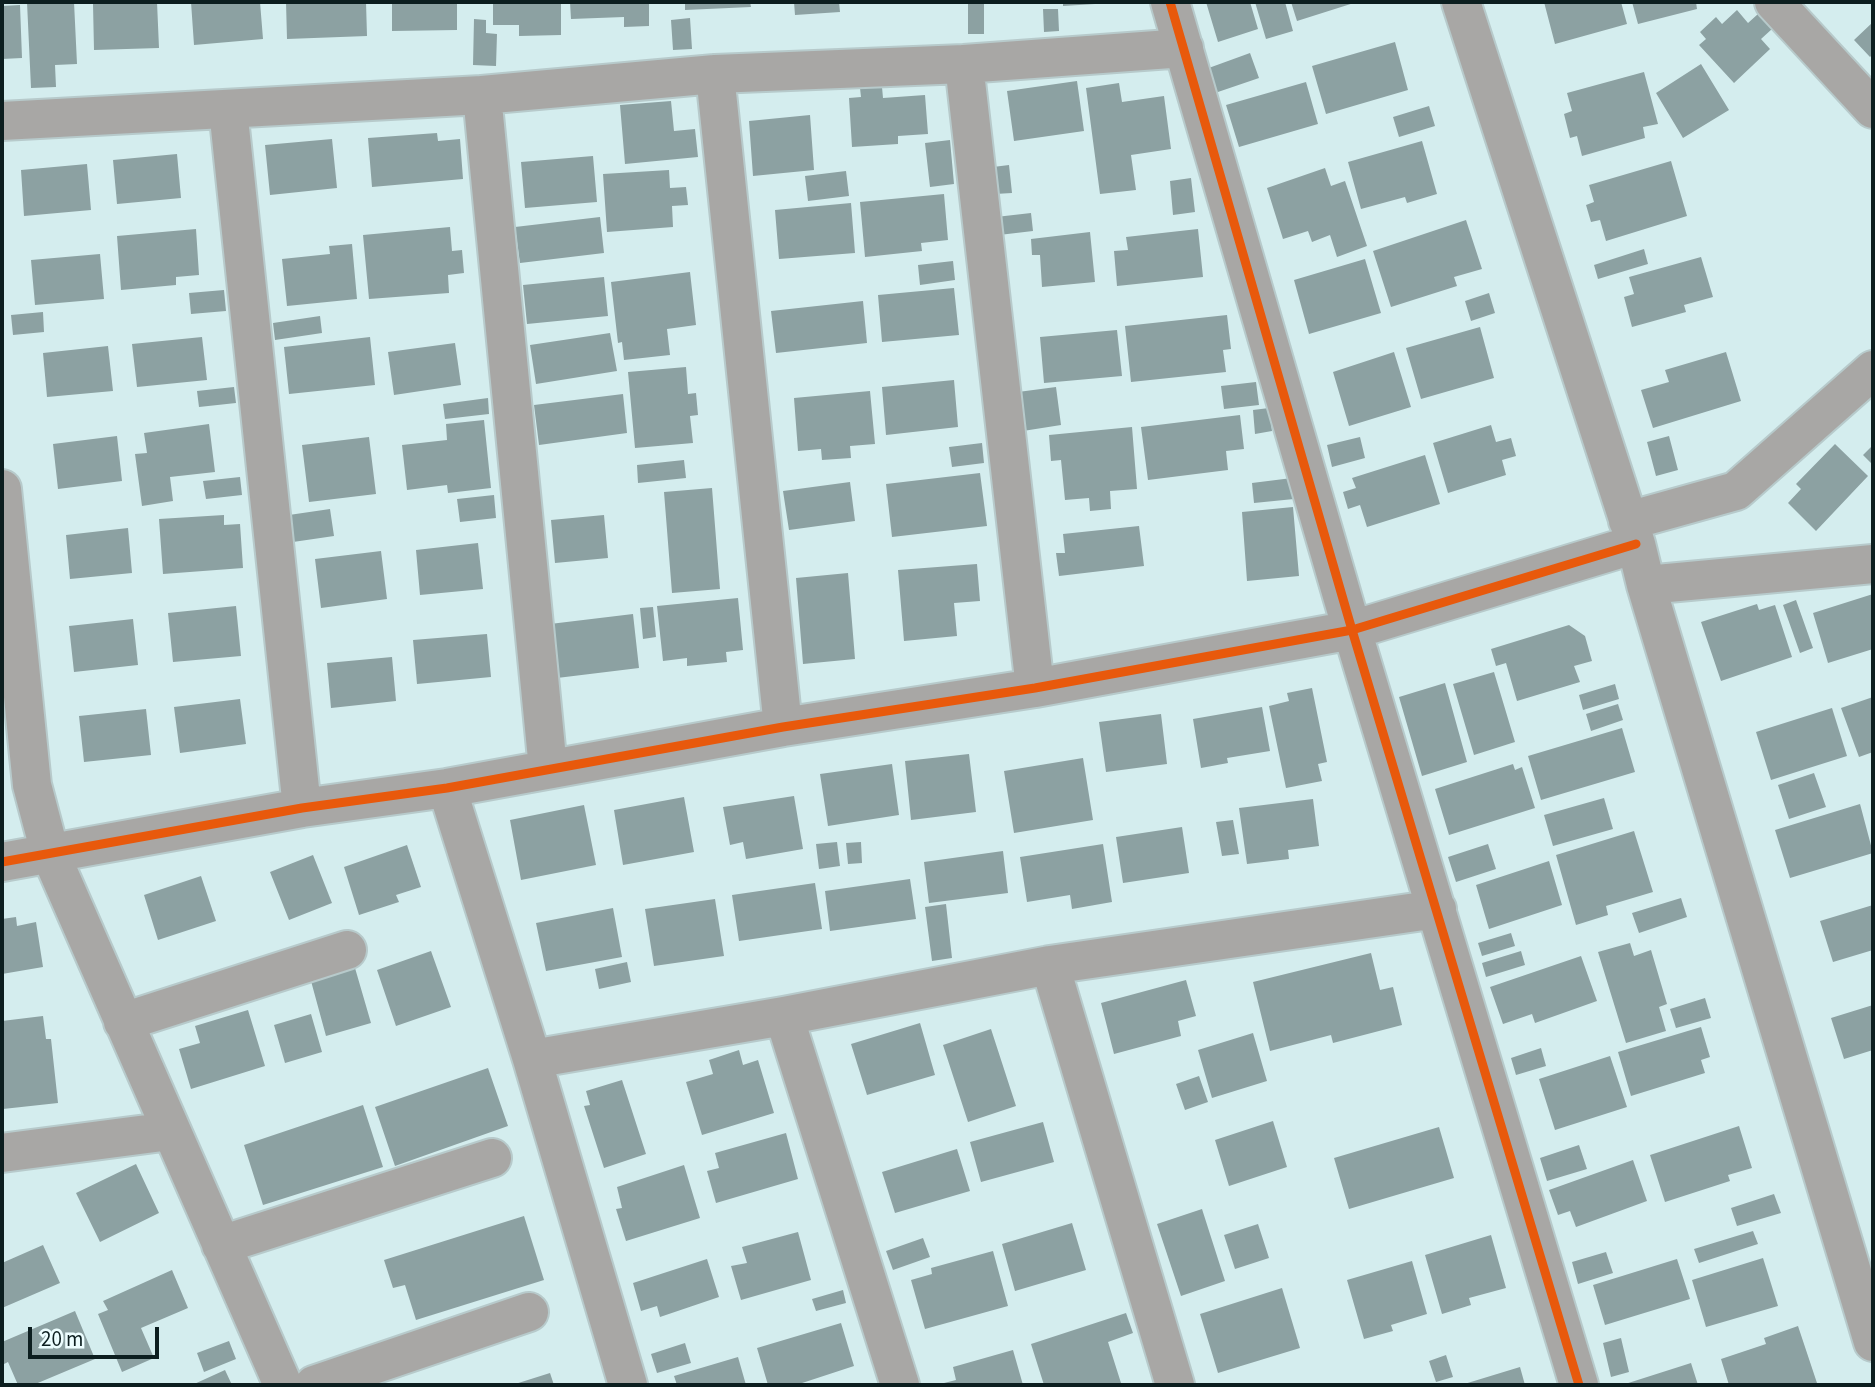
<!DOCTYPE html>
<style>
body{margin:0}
#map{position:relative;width:1875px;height:1387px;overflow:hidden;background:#d4edee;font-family:"Source Sans 3",sans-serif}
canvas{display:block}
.frame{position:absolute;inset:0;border:4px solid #0c1e1f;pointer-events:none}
.scale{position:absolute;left:28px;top:1327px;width:131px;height:32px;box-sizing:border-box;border:4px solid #0c1e1f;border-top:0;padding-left:9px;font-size:21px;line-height:24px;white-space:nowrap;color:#0c1e1f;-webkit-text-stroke:5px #edfeff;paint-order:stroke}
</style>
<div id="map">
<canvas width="1875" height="1387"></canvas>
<div class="frame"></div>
<div class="scale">20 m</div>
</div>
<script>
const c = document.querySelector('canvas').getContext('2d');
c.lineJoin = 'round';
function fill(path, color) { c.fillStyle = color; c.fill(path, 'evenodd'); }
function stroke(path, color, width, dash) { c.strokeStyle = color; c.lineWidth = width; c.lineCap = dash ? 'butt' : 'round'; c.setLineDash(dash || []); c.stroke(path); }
const building = new Path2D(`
 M27,2H74L77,64L55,65L56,87L31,88Z
 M157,2L159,48L94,50L93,4Z
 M191,2H260L263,39L194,45Z
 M286,2H366L367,36L287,39Z
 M392,2H457V30L392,31Z
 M493,2H561V35L519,36V25H493Z
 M570,2H649V26L624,27V17L571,19Z
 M685,2H750L751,7L685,10Z
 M794,2H839L840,12L795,15Z
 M968,2H984V34H968Z
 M1063,2H1095V4L1063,6Z
 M1206,2H1250L1258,29L1218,42Z
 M1255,2H1285L1293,31L1266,39Z
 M1291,2H1357L1297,21Z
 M1544,2H1621L1627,24L1555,44Z
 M1632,2H1696L1697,9L1638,24Z
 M20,5L22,58L2,59V6Z
 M1043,9H1058L1059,31L1044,32Z
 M1737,10L1748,23L1758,14L1772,29L1761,39L1770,49L1734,83L1699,45L1706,39L1700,32L1716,17L1722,24Z
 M690,18L692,49L673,50L671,20Z
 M474,19L486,20V33L497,34L496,66L473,65Z
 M1873,22V54L1870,57L1854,40Z
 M1395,42L1408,90L1326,114L1312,66Z
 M1250,53L1259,78L1215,93L1206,69Z
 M1701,64L1729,110L1683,138L1656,93Z
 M1644,72L1658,124L1643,127L1645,138L1582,156L1577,136L1570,138L1564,114L1572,111L1567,93Z
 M1077,81L1084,131L1014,141L1007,91Z
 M1306,82L1318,124L1239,147L1226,105Z
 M1119,83L1122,102L1164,96L1171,149L1131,155L1136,190L1100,194L1086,88Z
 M882,87L883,98L925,95L928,134L898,136V144L852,147L849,98L861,97L860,88Z
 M671,101L674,131L695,129L698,157L625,164L620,105Z
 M1429,106L1435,126L1399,137L1393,117Z
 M810,115L814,170L753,176L749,121Z
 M437,133L438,141L460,139L463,179L372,187L368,138Z
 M332,139L337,188L270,195L265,145Z
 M950,140L954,184L930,187L925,143Z
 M1422,141L1437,194L1407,203L1405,197L1361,209L1348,162Z
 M177,154L181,198L117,204L113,160Z
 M593,156L597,202L525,208L521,162Z
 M1671,161L1687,216L1606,241L1600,220L1591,222L1586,205L1594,202L1589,185Z
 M87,164L91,210L24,216L21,170Z
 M1009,165L1012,193L995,194L993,167Z
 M1325,168L1331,186L1345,181L1367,246L1337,257L1330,235L1312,242L1308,231L1283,239L1267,188Z
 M669,170L670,188L686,187L688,205L672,206L673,227L607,232L603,174Z
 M846,171L849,196L808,201L805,176Z
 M1191,178L1195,212L1173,215L1170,181Z
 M944,194L948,240L921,243L922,251L865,257L860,202Z
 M851,203L855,253L779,259L775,210Z
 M1031,213L1033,231L999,235L996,217Z
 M600,217L604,253L520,263L515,227Z
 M1466,220L1482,269L1454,277L1457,286L1391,307L1373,251Z
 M450,227L452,251L462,250L464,273L448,275L449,293L369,299L363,235Z
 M196,229L199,275L176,277V285L121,290L117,236Z
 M1198,229L1203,277L1117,286L1114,251L1128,250L1126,237Z
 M1090,232L1095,282L1042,287L1040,255H1032L1031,239Z
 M352,244L357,299L287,306L282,259L330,254L329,246Z
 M1644,249L1648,264L1598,279L1594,265Z
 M100,254L104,299L35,305L31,260Z
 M1701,257L1713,297L1684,305L1686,312L1632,327L1624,297L1634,294L1629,277Z
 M1365,259L1381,313L1309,334L1294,280Z
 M953,261L955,280L920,285L918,265Z
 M690,272L696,325L667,329L670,355L624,360L622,342L618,343L611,282Z
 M604,277L608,316L527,324L523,285Z
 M954,288L959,335L882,342L878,295Z
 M224,290L226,311L191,314L189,293Z
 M1489,293L1495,313L1471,321L1465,301Z
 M863,301L867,343L776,353L771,311Z
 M43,312L44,332L13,335L11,315Z
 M1227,315L1231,349L1223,350L1226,372L1131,382L1125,326Z
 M320,316L322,333L275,340L273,323Z
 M1480,327L1494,378L1421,399L1406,348Z
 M1117,330L1122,376L1044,383L1040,337Z
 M610,333L617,371L536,384L530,345Z
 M202,337L207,380L137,387L132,344Z
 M370,337L375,385L289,394L284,347Z
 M455,343L461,385L394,395L388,352Z
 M108,346L113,391L47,397L43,353Z
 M1394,352L1411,407L1349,426L1333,372Z
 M1726,352L1741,401L1653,428L1641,390L1669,382L1665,370Z
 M686,367L688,394L696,393L698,415L690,416L693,443L635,448L628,372Z
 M954,380L958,427L886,435L882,387Z
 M1256,382L1259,405L1224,409L1221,386Z
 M234,387L236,403L199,407L197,391Z
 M1056,387L1061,425L1023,431L1018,392Z
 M870,391L875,444L850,446L851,458L822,460L821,449L798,451L794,398Z
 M623,394L627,433L539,445L534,405Z
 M488,398L489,414L445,419L443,404Z
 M1269,408L1272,431L1255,434L1253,410Z
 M1240,415L1244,449L1226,451L1228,470L1148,480L1141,427Z
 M484,420L491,488L448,493L447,485L407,490L402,445L447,440L446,424Z
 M209,424L215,472L170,477L173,501L142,506L135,454L147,453L144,433Z
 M1491,425L1496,442L1511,438L1516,456L1502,460L1506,475L1448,493L1433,443Z
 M1132,427L1137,489L1110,491L1111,509L1090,511L1089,498L1065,500L1061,460L1051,461L1049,435Z
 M117,436L122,481L58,489L53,444Z
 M1669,436L1678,470L1656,476L1647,442Z
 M369,437L376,494L309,502L302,445Z
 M1360,437L1365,458L1332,467L1327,445Z
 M982,443L984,463L952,467L949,447Z
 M1835,444L1868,476L1816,531L1788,503L1801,489L1796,484Z
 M1873,445V465L1863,455Z
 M1425,455L1440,504L1367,527L1360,505L1348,509L1343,492L1356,488L1352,478Z
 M684,460L686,478L638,483L637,465Z
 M980,473L987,526L892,537L886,484Z
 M240,477L242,495L206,499L203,481Z
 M1292,478L1294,499L1254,503L1252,483Z
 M850,482L855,521L789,530L783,491Z
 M712,488L720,589L672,593L664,492Z
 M494,495L496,518L460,522L457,499Z
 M1293,507L1299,576L1247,581L1242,512Z
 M330,509L334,536L293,542L289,515Z
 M224,515V525L240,524L243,568L163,574L159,519Z
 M604,515L608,558L555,563L551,520Z
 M1139,526L1144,566L1059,576L1056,553H1065L1063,534Z
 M128,528L132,573L70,579L66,535Z
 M478,543L483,589L420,595L416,550Z
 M381,551L387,599L321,608L315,559Z
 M977,564L980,601L954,603L957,636L904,641L898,570Z
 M848,573L855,659L803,664L796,578Z
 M1873,594V649L1828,663L1813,613Z
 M738,598L743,650L726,652L727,662L687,666V658L663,661L657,606Z
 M1796,600L1813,648L1800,653L1783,605Z
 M1757,604L1759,610L1775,605L1792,657L1721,681L1701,622Z
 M236,606L241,656L173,662L168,613Z
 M653,607L656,637L643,639L640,608Z
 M633,614L639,668L557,678L550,624Z
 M133,619L138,665L74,672L69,626Z
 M1569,625L1585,636L1592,661L1574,666L1580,682L1517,701L1506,663L1496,666L1491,649Z
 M487,634L491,677L417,684L413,640Z
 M392,657L396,701L331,708L327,663Z
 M1494,672L1515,742L1474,755L1453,684Z
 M1445,683L1467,762L1422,776L1399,697Z
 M1615,684L1619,699L1583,710L1579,695Z
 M1312,688L1327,762L1318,764L1322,781L1286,788L1269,706L1289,701L1287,693Z
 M1873,697V752L1859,757L1841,708Z
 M240,699L246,744L180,753L174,707Z
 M1618,704L1623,720L1591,731L1586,714Z
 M1262,707L1270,751L1227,758L1228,763L1201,768L1193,719Z
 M1832,708L1847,756L1771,780L1756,732Z
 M146,709L151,755L84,762L79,716Z
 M1161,714L1167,764L1106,772L1099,722Z
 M1622,728L1635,772L1541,800L1528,756Z
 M969,754L976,812L911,820L905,761Z
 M1083,758L1093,820L1014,833L1004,771Z
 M892,764L899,815L828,826L820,774Z
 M1513,764L1515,770L1522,767L1535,808L1449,835L1435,789Z
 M1814,773L1826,807L1789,819L1778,785Z
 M794,796L803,849L746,859L743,842L730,845L723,807Z
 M684,797L694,852L623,865L614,810Z
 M1604,798L1613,829L1553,846L1544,815Z
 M1313,799L1319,846L1288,850L1289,859L1247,864L1239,808Z
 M1860,804L1873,853L1790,878L1775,830Z
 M584,805L596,865L521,880L510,820Z
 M1233,820L1239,854L1222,856L1216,822Z
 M1182,827L1189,873L1123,883L1116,837Z
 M1634,831L1653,892L1606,906L1608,915L1576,925L1556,855Z
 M837,842L840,866L819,869L816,844Z
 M861,842L862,863L848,864L846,843Z
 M1103,844L1112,902L1072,909L1070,895L1027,902L1020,857Z
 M1488,844L1496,869L1456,882L1448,857Z
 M407,845L421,887L396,895L399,902L359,915L344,867Z
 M1003,851L1008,893L929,903L924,862Z
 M313,855L332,903L289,920L270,872Z
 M1549,861L1562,905L1489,929L1476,885Z
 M201,876L216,921L158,940L144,895Z
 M910,879L916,919L830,931L825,891Z
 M815,883L822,929L739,941L732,895Z
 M1681,898L1687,917L1639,933L1632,913Z
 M715,899L724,956L654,966L645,909Z
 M946,904L952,958L932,961L925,907Z
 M1873,905V950L1833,962L1820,921Z
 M613,908L622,957L546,971L536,923Z
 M16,917L17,926L36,922L43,967L2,974V919Z
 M1511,933L1515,946L1482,956L1478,943Z
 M1630,943L1634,956L1651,950L1667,1004L1659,1007L1666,1031L1626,1043L1598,952Z
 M431,951L451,1007L396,1026L377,970Z
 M1521,951L1525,965L1486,977L1482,963Z
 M1371,953L1380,990L1393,987L1402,1025L1333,1043L1331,1035L1270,1051L1253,982Z
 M1581,956L1597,1001L1535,1023L1532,1014L1503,1024L1490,987Z
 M627,962L631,982L599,989L595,969Z
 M355,968L371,1023L326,1036L311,981Z
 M1186,980L1196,1016L1178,1021L1181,1036L1114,1054L1101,1003Z
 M1705,998L1711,1018L1676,1028L1670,1009Z
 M1873,1005V1050L1844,1059L1831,1018Z
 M248,1010L265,1066L191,1089L179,1049L200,1043L195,1026Z
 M311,1014L322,1052L285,1063L274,1025Z
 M43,1016L46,1039H51L58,1103L3,1109L2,1021Z
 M920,1023L935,1075L867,1095L851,1044Z
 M1701,1027L1710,1057L1701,1060L1705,1073L1631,1096L1618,1052Z
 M991,1029L1016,1106L968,1122L943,1045Z
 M1253,1033L1267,1081L1212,1098L1198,1050Z
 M1541,1048L1546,1066L1516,1075L1511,1058Z
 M739,1050L743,1065L758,1060L774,1113L702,1135L686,1082L713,1074L709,1060Z
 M1610,1056L1627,1107L1555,1130L1539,1079Z
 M488,1068L508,1126L395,1166L375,1107Z
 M1199,1076L1208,1102L1185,1110L1176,1084Z
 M622,1080L646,1154L604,1168L584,1106L590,1105L586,1091Z
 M363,1105L383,1167L263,1205L244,1145Z
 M1273,1121L1287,1167L1229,1186L1215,1140Z
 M1043,1122L1054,1162L981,1182L970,1142Z
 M1739,1126L1752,1168L1728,1175L1730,1181L1665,1202L1650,1155Z
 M1439,1127L1454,1178L1349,1209L1334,1158Z
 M786,1133L798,1179L716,1203L707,1171L719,1168L715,1153Z
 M1579,1145L1587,1169L1547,1181L1540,1158Z
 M957,1149L970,1191L895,1213L882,1172Z
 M1633,1160L1647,1201L1576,1227L1570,1211L1558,1215L1549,1190Z
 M136,1164L159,1213L100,1242L76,1193Z
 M684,1165L700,1218L626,1241L616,1209L622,1208L617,1187Z
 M1774,1194L1781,1213L1737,1226L1731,1208Z
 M1202,1209L1225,1281L1181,1296L1157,1224Z
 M524,1216L544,1280L416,1320L405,1285L393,1288L384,1260Z
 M1072,1223L1086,1270L1015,1291L1002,1244Z
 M1258,1224L1269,1258L1235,1269L1224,1235Z
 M1753,1231L1758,1244L1699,1263L1694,1249Z
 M798,1232L811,1280L741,1300L731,1266L747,1263L742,1247Z
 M1491,1235L1506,1288L1469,1298L1471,1305L1442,1314L1425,1255Z
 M923,1238L930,1257L893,1270L886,1251Z
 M43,1245L60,1283L2,1308V1263Z
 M993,1251L1008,1306L925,1329L911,1280L932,1274L931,1268Z
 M1606,1252L1613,1273L1578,1284L1572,1262Z
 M1763,1258L1778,1306L1706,1327L1692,1280Z
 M707,1259L719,1297L660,1317L657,1306L641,1311L633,1283Z
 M1677,1259L1690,1299L1605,1325L1593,1285Z
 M1412,1261L1427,1314L1391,1325L1393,1331L1364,1339L1347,1280Z
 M172,1270L188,1308L141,1328L154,1358L122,1372L98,1314L108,1310L103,1301Z
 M1282,1288L1300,1348L1218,1373L1200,1314Z
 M843,1290L846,1303L816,1311L812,1299Z
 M75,1311L95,1359L33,1385H18L8,1362L2,1365V1342Z
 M1126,1313L1133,1333L1108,1342L1121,1383L1114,1385H1044L1031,1344Z
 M841,1323L854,1366L796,1385H768L757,1348Z
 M1798,1326L1817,1383L1809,1385H1729L1721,1359L1766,1344L1764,1338Z
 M1621,1338L1629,1372L1611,1377L1603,1343Z
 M229,1341L236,1359L204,1372L197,1353Z
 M685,1343L691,1363L657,1373L651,1354Z
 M1013,1350L1023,1385H945L944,1383L956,1380L953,1367Z
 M1446,1355L1453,1377L1436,1382L1429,1361Z
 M738,1357L746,1385H677L674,1376Z
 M1691,1363L1698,1385H1622Z
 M1520,1367L1525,1385H1461Z
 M225,1370L232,1385H192Z
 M550,1373L554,1385H512Z`);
const minor = new Path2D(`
 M1170,2L1352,630L1579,1385
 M1461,2L1636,544L1646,585L1873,1342
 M1774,2L1873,109
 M964,64L1035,688
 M715,74L783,727
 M482,95L548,769
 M228,109L302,808
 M2,121L482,95L715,74L964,64L1184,48
 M2,489L32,785L50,853L283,1385
 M1628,521L1736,491L1873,370
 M1646,585L1873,564
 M447,788L532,1059L628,1385
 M2,862L302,808L447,788L783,727L1035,688L1352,630L1636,544
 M1050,965L1175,1385
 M784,1016L900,1385
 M123,1022L347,950
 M532,1059L784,1016L1050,965L1437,909
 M2,1153L170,1131
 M221,1245L492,1158
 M314,1385L529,1312`);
const cycleway = new Path2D(`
 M1170,2L1352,630L1579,1385
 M2,862L302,808L447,788L783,727L1035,688L1352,630L1636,544`);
fill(building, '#8ca1a2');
stroke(minor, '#b7cacb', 42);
stroke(minor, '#a8a7a5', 38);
stroke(cycleway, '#e8590c', 9);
</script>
